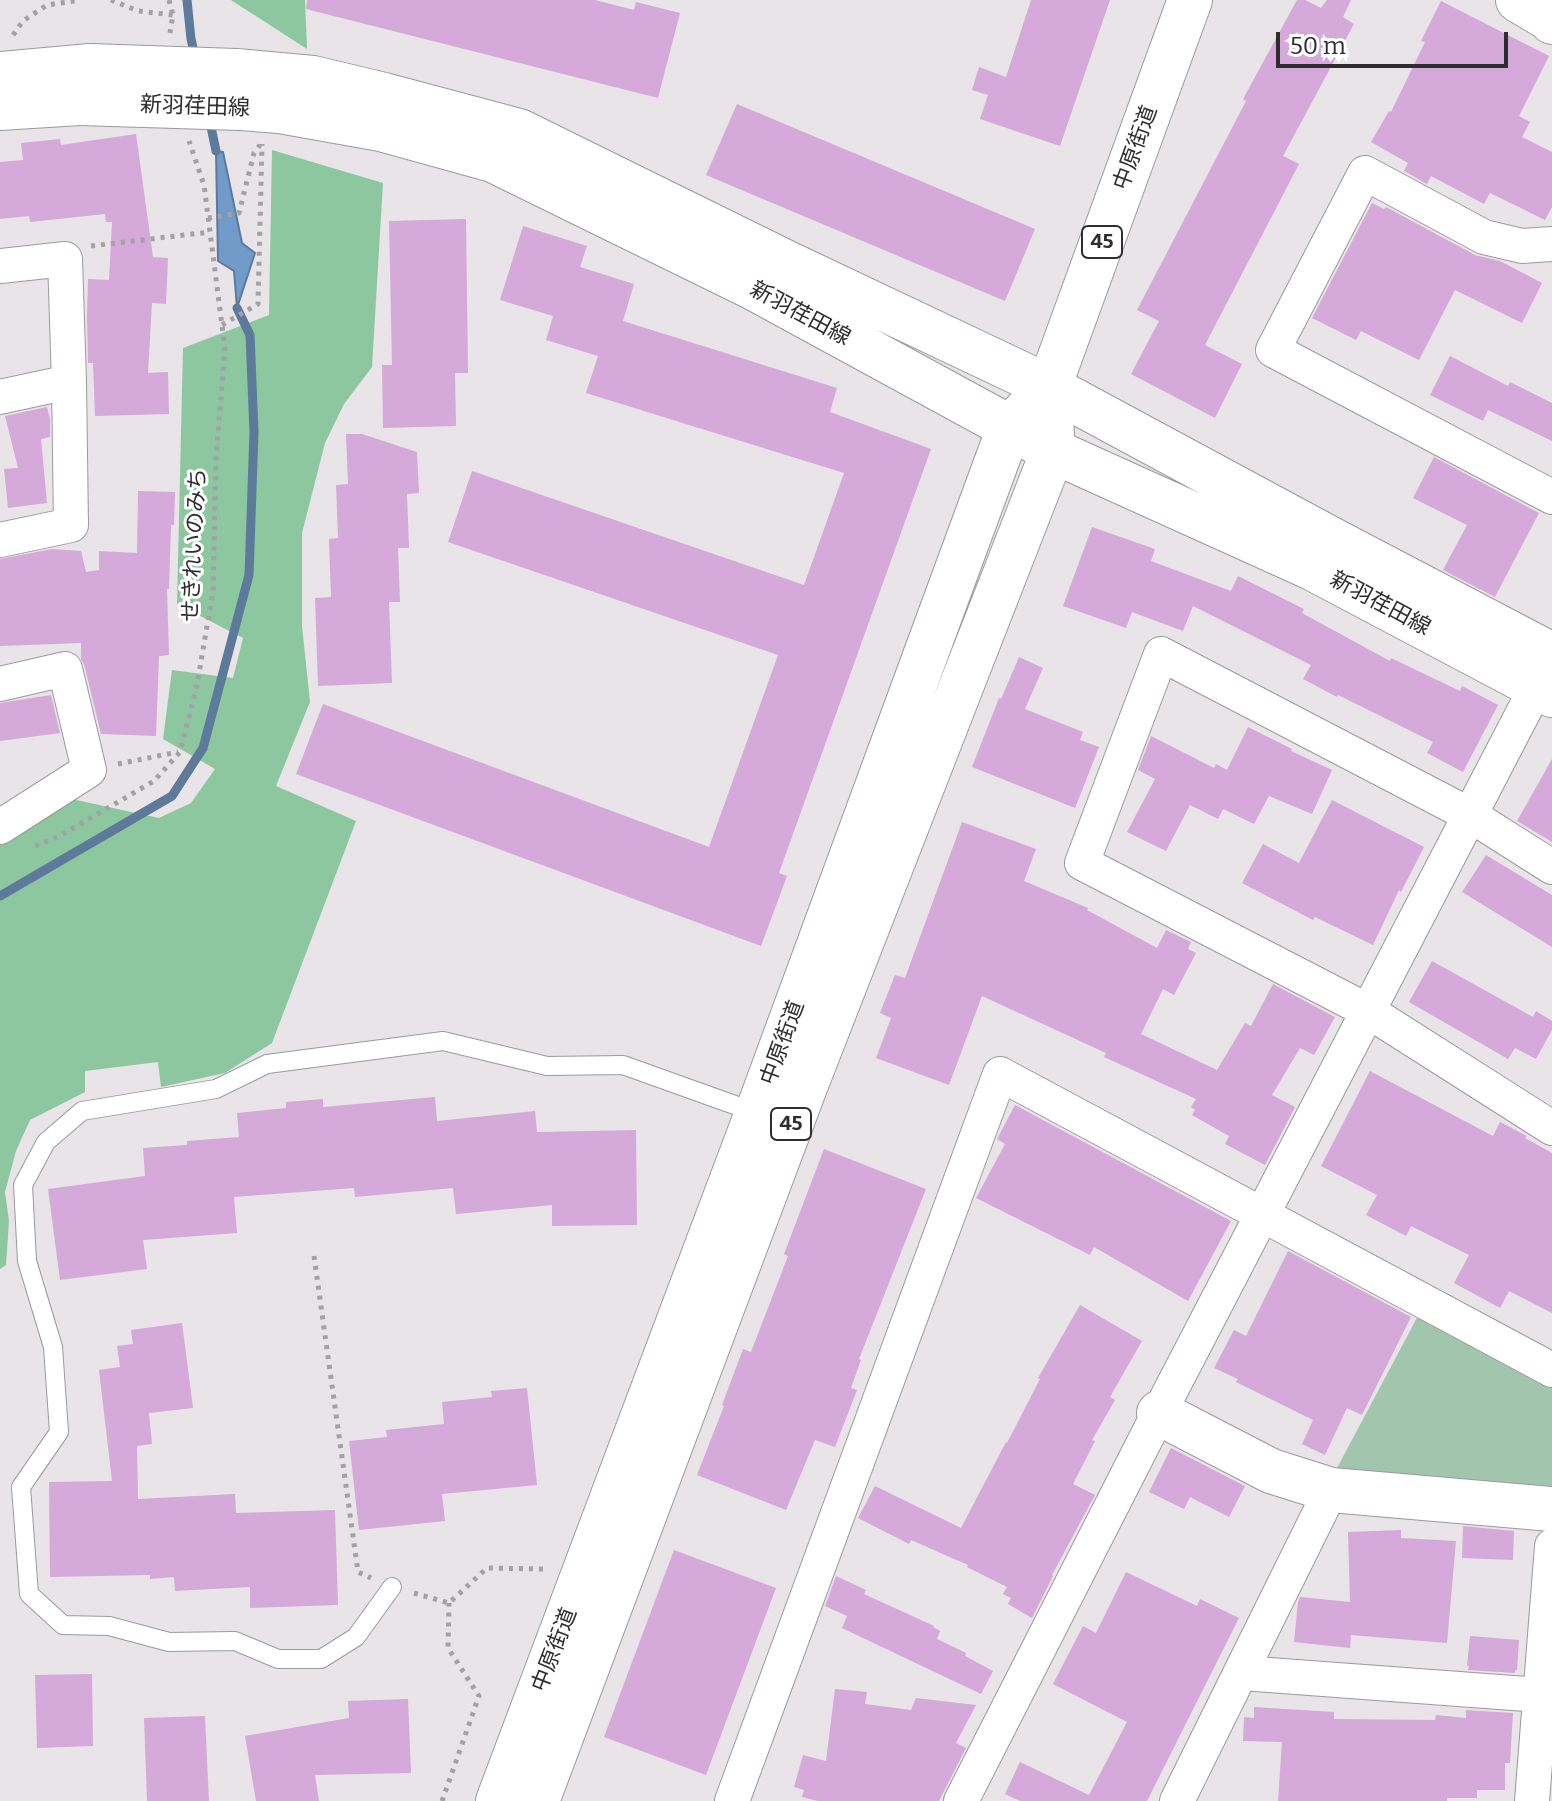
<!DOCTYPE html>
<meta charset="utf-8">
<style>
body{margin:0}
#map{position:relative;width:1552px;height:1801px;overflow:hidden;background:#e8e4e8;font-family:Bitter,serif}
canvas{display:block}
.scale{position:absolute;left:1276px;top:32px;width:232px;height:36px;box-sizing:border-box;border:4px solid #2f2e2f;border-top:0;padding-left:10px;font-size:24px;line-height:28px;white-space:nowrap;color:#2f2e2f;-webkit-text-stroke:6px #fff;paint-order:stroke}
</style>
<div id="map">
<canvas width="1552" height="1801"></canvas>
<div class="scale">50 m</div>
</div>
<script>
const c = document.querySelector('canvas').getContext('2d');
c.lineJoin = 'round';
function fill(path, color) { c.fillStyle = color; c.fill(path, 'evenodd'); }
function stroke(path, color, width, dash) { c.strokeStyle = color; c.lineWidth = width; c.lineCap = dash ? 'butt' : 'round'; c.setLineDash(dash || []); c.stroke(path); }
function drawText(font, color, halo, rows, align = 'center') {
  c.font = font + ' Bitter,"Noto Sans JP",serif'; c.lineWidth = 6; c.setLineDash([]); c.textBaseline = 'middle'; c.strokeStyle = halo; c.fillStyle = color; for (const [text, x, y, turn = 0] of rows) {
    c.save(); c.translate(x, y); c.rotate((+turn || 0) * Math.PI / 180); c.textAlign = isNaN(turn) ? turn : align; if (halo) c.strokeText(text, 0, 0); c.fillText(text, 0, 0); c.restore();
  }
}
const green = new Path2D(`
 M1419,1314L1552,1382V1494L1337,1468Z`);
const forest = new Path2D(`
 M231,0H305L307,49Z
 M272,150L383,183L372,367L344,404L325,443L302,533V626L310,702L276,786L356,821L272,1043L225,1073L161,1087L158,1062L85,1071V1092L30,1120L16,1151L5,1192L9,1221L6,1265L0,1269V835L67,798L159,818L191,803L215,769L163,739L172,670L233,678L243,638L177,604L183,348L269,315Z`);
const water = new Path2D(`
 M216,151L223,152L242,243L255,253L237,308L234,271L218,261Z`);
const stream = new Path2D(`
 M187,0L191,39L195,56
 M209,117L216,151
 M0,896L172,796L203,748L249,575L254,432L250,335L237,308`);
const building = new Path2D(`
 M307,0H595L634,10L636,2L680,13L658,98L306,9Z
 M1031,0H1110L1060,146L980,119L988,95L972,90L979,67L1006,77Z
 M1297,0H1305L1321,8L1327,0H1351L1343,17L1354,24L1283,156L1299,164L1205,345L1242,364L1215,418L1131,374L1159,321L1137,310L1246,101L1243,99Z
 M1441,1L1549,56L1519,116L1530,122L1522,137L1552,152V207L1545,220L1490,193L1484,204L1431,176L1427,184L1404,171L1408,163L1371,142L1389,111L1391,112L1425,42L1421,41Z
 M737,104L1035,229L1005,301L706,175Z
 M136,134L153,257L168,258L166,304L152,303L148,373L168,372L169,414L95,416L93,363H88L87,316L88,279L109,280L112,222H106L105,214L30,222L29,216L0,219V162L23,160L21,143L60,139L61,145Z
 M1372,203L1384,209L1386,207L1475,255L1500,261L1542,283L1522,323L1455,290L1419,360L1361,331L1356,340L1312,318Z
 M466,219L468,373H455L456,426L383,428L382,365H392L389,221Z
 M523,226L587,246L580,267L634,284L623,321L837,388L830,412L931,449L779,873L787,876L761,946L296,774L323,704L709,847L778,655L448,542L472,471L804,585L844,473L586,393L598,356L546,340L553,316L500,300Z
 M1450,356L1508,386L1510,382L1552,403V441L1488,410L1483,421L1430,395Z
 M47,407L50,419V437L41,439L47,503L8,508L4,469L18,468L5,416Z
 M346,434H362L417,452L419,493L407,494L409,548H398L400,602H389L392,683L318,686L315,598L331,597L329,539L338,538L336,485L348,484Z
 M1434,457L1539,513L1495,597L1443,570L1467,525L1413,498Z
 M138,491L175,492L174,525H171L169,589H167L169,655L159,656L156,736L101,734L84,664L81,659V643L0,646V559L52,549L81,551L86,572L99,570V551L137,553Z
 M1092,527L1155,549L1151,561L1231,591L1238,576L1304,609L1302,613L1390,661L1391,658L1460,691L1462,686L1498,705L1463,772L1427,753L1433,742L1338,695L1337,697L1303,679L1311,665L1193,606L1183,631L1132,612L1126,628L1063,606Z
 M1019,657L1043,668L1025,709L1083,732L1080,740L1099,747L1075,808L972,767L999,698L1001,699Z
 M51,695L60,733L0,741V703Z
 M1248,727L1292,749L1291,751L1332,770L1312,814L1269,796L1254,824L1223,809L1218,819L1190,805L1166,851L1127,832L1155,779L1138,770L1151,736L1214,768L1216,764L1227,770Z
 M1552,759V842L1517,821Z
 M1332,800L1424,847L1401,892L1399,890L1373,945L1315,917L1313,920L1242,883L1263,844L1299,863Z
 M962,822L1036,849L1024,881L1088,908L1087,910L1157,948L1166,930L1191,942L1188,949L1196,953L1174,995L1163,989L1141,1034L1217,1070L1245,1023L1251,1026L1273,984L1335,1017L1314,1055L1300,1048L1272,1095L1295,1107L1265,1165L1225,1144L1229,1136L1192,1115L1195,1110L1191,1107L1196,1099L1104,1057L1106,1053L982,996L949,1085L876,1058L891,1018L880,1013L895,975L905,978Z
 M1486,855L1552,895V947L1462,892Z
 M1432,961L1533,1017L1536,1011L1552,1021V1030L1536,1059L1515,1048L1508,1059L1409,1002Z
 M1370,1071L1493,1136L1500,1122L1525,1135L1527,1136L1525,1138L1552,1153V1313L1509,1291L1500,1308L1454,1283L1469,1255L1411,1226L1406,1236L1366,1215L1377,1195L1321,1166Z
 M435,1097L437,1121L535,1111L537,1132L636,1130L637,1225L552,1226V1205L456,1214L453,1188L355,1197L354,1188L234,1197L237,1233L143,1240L147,1269L60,1280L48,1189L145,1176L143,1148L187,1145V1141L239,1137L237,1113L286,1108V1102L323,1099V1107Z
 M1015,1105L1231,1221L1188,1301L1094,1247L1090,1255L976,1198L1005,1144L997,1139Z
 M824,1149L926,1189L859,1359L861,1360L851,1388L857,1390L835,1447L815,1440L786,1510L697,1475L724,1406L722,1405L743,1349L751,1352L788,1256L784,1254Z
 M1288,1251L1411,1317L1362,1415L1347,1408L1325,1455L1302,1444L1313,1420L1236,1382L1238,1379L1214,1368L1234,1330L1246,1336Z
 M1080,1305L1142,1341L1110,1397L1115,1400L1092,1440L1095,1441L1073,1484L1095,1495L1052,1575L1053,1576L1032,1618L1008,1604L1011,1598L1003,1594L1007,1587L967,1567L968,1565L911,1540L909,1544L858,1518L875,1486L961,1528L1006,1442L1007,1443L1040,1379L1038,1378Z
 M182,1323L193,1408L149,1413L152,1444L137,1446L138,1499L235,1494L236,1513L335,1510L338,1605L250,1608V1587L175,1591L174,1577L150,1579V1575L50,1577L49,1482L112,1481L99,1370L120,1367L117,1346L133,1344L131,1330Z
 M527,1388L537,1485L442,1494L445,1521L359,1530L349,1441L387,1437L386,1430L444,1424L442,1402L492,1397L491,1391Z
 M1171,1448L1245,1486L1229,1517L1190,1497L1184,1509L1149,1492Z
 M1463,1526L1514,1531L1513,1560L1462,1558Z
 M1401,1530V1538L1456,1541L1447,1643L1351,1635L1350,1648L1294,1642L1298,1602L1300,1597L1350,1602L1348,1532Z
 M674,1550L776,1588L706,1775L604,1737Z
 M1126,1572L1197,1606L1200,1599L1239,1618L1147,1801H1020L1005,1794L1020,1762L1089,1795L1127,1722L1053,1684L1083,1626L1096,1633Z
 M836,1576L866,1590L864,1594L934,1626L933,1627L940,1631L937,1639L966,1653L965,1656L993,1671L981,1694L842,1628L847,1616L825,1606Z
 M1470,1636L1519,1640L1517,1670H1515V1673L1468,1670L1469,1666H1467Z
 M92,1674L93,1746L37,1748L35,1675Z
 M835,1689L867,1692L865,1704L911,1710L916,1698L976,1705L956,1743L966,1748L939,1801H818L802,1797L804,1790L794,1787L803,1755L826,1761Z
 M408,1699L411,1773L315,1775L319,1801H256L245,1736L349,1718L348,1701Z
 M1254,1707L1334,1712V1719L1435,1720L1436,1715L1466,1718V1710L1513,1713L1510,1763H1505V1790H1477V1798H1447V1801H1278L1282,1742L1243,1741L1244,1717L1254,1718Z
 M205,1716L209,1801H147L144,1718Z`);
const path = new Path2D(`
 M111,0L138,11L173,15
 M169,0L173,15L170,33
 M13,35L23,21L47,5L80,0
 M208,218L239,213L254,153L260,145
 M91,246L210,232
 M222,325L258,304L262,144
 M118,764L178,752
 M35,846L58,837L154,781L180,752L197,685L213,591L216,457L225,349L204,185L189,141
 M314,1256L358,1572L371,1578
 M414,1593L449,1603L487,1568L544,1569L546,1565
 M442,1801L479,1696L448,1648L449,1603`);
const lane = new Path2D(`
 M392,1587L356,1637L321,1659H278L235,1641L169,1642L109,1626L63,1625L29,1594L21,1487L59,1432L53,1347L27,1261L23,1185L46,1142L82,1111L216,1089L267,1064L443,1041L547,1066L623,1065L757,1113`);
const street = new Path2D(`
 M1552,244L1522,246L1484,237L1365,173L1273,350L1552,497
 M0,266L65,259L69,382L71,525L0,540
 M0,397L69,382
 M0,684L65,669L89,770L0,827
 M1552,867L1470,815L1161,654L1082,863L1368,1011L1552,1128
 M1242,1673L1540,1695
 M732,1801L1000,1074L1552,1370
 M961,1801L1159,1413L1537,686
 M1177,1801L1331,1490
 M1532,1801L1552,1546`);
const secondary = new Path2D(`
 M1518,0L1550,19L1552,22
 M236,71L313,78L384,95L519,131L787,263L1049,387L1329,538L1552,655
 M0,74L90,66
 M0,108L79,103
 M241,108L280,111L381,129L493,160L752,287L1053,451L1312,568L1552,695
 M1159,1413L1271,1471L1331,1490L1552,1509`);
const primary = new Path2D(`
 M498,1801L757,1113L1009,428L1049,387
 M537,1801L805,1087L1053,451L1049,387L1190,0`);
const secondaryBridge = new Path2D(`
 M90,66L236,71
 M79,103L241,108`);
const shields = [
 [1102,242,40],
 [791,1124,40]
];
const shieldNames = [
 ["45",1102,242],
 ["45",791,1124]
];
const streetNames = [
 ["新羽荏田線",195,107,2],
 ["中原街道",1136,148,-70],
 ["新羽荏田線",800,314,28],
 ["せきれいのみち",195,545,-87],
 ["新羽荏田線",1380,604,28],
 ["中原街道",783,1043,-70],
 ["中原街道",555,1650,-69]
];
fill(green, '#a1c6ad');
fill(forest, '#8cc7a0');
fill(water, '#719ac9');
stroke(water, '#5d7a9b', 2);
stroke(stream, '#5d7a9b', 9);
fill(building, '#d5a9d9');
stroke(lane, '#9c999c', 20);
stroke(street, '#9c999c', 36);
stroke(secondary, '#9c999c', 46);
stroke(primary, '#9c999c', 46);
stroke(path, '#a3a1a3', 5, [4, 6]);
stroke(lane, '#fff', 18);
stroke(street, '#fff', 34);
stroke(secondary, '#fff', 44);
stroke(primary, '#fff', 44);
stroke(secondaryBridge, '#9c999c', 46, []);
stroke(secondaryBridge, '#fff', 44);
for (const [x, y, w] of shields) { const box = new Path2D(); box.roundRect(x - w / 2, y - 16, w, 32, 6); c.fillStyle = '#fff'; c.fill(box); stroke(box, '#2f2e2f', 2); }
drawText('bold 20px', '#2f2e2f', null, shieldNames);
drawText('22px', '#2f2e2f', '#fff', streetNames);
</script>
